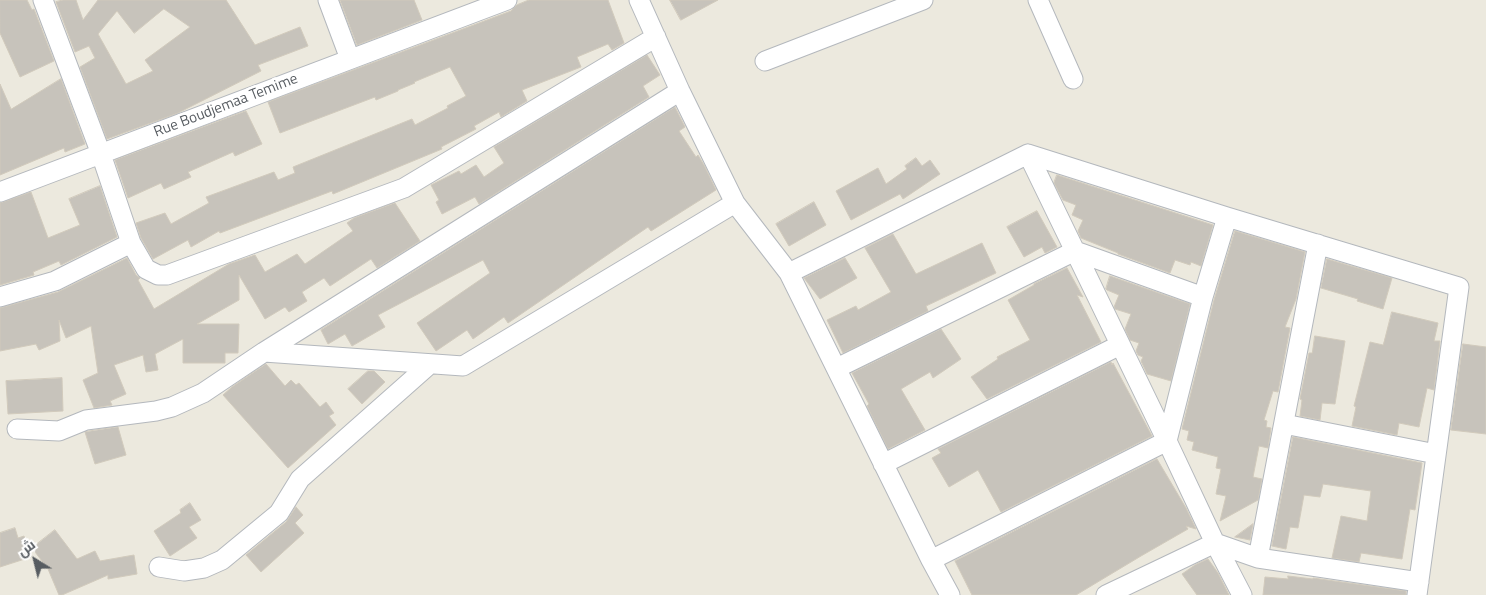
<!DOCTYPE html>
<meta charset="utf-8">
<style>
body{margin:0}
#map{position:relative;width:1486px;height:595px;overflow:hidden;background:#ece9de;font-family:"Titillium Web",Cairo,sans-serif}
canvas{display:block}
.north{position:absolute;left:10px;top:535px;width:50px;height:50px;-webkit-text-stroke:4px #fff;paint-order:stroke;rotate:324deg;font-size:14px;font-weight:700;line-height:20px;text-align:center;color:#575c61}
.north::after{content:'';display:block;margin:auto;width:18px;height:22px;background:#575c61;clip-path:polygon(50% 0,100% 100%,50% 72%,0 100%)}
</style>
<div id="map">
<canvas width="1486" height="595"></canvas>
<div class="north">ش</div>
</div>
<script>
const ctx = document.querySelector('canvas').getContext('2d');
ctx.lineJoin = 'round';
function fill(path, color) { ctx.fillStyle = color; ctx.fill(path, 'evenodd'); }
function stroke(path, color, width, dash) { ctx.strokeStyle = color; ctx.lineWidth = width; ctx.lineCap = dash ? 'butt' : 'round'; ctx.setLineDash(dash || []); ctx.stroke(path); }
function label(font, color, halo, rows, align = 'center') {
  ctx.font = font + ' "Titillium Web",sans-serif'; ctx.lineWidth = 5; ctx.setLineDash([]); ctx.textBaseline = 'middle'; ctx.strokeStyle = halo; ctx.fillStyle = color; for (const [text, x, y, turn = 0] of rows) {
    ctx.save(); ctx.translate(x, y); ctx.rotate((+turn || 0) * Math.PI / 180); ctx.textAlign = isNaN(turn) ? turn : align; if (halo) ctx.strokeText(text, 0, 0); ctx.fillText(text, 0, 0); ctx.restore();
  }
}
const building = new Path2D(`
 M0,0H27L32,10L34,9L54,61L20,77L0,33Z
 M63,0H76L83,20L98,0H226L255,45L300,27L308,46L258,65L261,71L178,113L107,139L80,67L95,58L89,46L75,52L56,2ZM164,9L190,27L145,60L153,71L126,84L98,34L117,11L134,33Z
 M340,0H414L422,20L357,45Z
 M529,0H608L624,43L612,50L608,44L577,57L581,67L522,90L527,101L501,117L499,112L474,126L476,129L441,147L442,149L333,194L332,191L220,233L219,231L191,247L188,240L153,259L141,238L136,223L165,213L171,224L209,203L206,197L274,172L278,180L295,173L293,167L412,119L415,125L448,108L447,106L466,96L450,67L414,82L415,83L398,90V91L376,100L375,97L280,133L268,102L511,11L517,5Z
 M670,0H718L681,20Z
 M647,55L660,75L643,86L649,97L479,204L475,197L442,214L436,202L439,200L431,185L459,171L461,174L476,165L484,177L504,163L494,147Z
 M61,79L85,144L65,152L64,148L0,175V84L11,109Z
 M675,107L685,127L679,131L696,157L698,155L704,165L716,190L651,231L648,227L508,323L504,317L473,339L467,330L436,351L417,323L490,273L483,260L378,315L385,327L352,346L345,334L328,344L321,330Z
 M246,111L262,144L235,156L233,152L188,172L191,177L164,189L161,183L128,198L115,160Z
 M916,158L922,166L930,160L940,174L903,199L900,194L851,220L836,191L878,168L886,184L907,169L905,166Z
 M1057,175L1213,225L1201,266L1191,262L1190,265L1175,260L1170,273L1118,254V253L1081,238L1078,231L1083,220L1072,215L1076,205L1063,200L1054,183Z
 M100,186L117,237L61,265L59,261L33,272L34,275L0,285V203L31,192L48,238L80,225L69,199Z
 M814,202L826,225L789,246L776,224Z
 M395,203L420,241L377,268L371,259L330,286L324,278L302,292L307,301L289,312L285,307L265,319L239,275V300L197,324H239L238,353H225V363H183V339L155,354L158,370L146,372L143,355L114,365L126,394L110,401L112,405L94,408L83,380L98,373L91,326L66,338L59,320L60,341L39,350L36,344L0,351V308L58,292L127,258L136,275L140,278L138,280L154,309L229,264L255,255L265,272L297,254L305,264L353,231L347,223L354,218Z
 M1037,211L1057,247L1045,253L1042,247L1024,257L1007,227Z
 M1235,231L1305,252L1296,299L1285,327L1290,328L1278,392L1273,391L1264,420L1267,421L1266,427L1271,428L1268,448L1259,446L1253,477L1262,479L1258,500L1220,521L1226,496L1216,494L1221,469L1216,468L1218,457L1192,450L1194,442L1187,440L1189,431L1182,429L1214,300Z
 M893,234L916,274L982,243L996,273L926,306L928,311L843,353L827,320L856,306L858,310L891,292L865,248Z
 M845,258L857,278L820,299L804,278Z
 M1327,259L1392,278L1383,309L1357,301L1358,299L1321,288Z
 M1067,268L1083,297L1077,295L1101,342L987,399L971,377L998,359L997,357L1030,340L1008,300L1034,285V284Z
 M1110,276L1190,304L1171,381L1147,374L1141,361L1143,357L1138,355L1136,351L1139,343L1130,340L1125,329L1131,314L1115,309L1114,307L1119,295L1107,290L1106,289Z
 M1392,312L1438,323L1434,341H1440L1434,390L1427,388L1419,427L1399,423L1397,435L1352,426L1356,407L1354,406L1370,342L1383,345Z
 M941,329L961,359L933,378L930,372L901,389L925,430L888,449L867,406L869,404L852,373Z
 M1315,336L1345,341L1335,404L1322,403L1320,420L1300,416L1302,400L1300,399L1309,353H1312Z
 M1463,344L1486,347V434L1451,430Z
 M1111,362L1112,365L1113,363L1152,436L1001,512L978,470L949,487L932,458L941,453L938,449Z
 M266,364L285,386L291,380L296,385L299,383L320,407L326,402L334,413L329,416L336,425L288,468L223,395L232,387Z
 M368,371H374L385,382L362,404L348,389Z
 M62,378L63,411L8,414L6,381Z
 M118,427L126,455L95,464L85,432Z
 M1293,437L1422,463L1415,510L1410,509L1402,559L1361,553L1359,562L1332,558L1341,516L1367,521L1371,491L1323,484L1320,497L1304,495L1298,528L1290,527L1286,549L1272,546Z
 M1157,459L1186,508L1196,529L1186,526L1188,529L1141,556L1076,595H972L955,561Z
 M190,503L201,520L189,527L197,538L170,556L154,531L181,513L180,510Z
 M296,507L303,515L295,523L304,533L261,572L246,555L286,522Z
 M1253,524L1250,540L1235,537Z
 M15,528L18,538L24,536L31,557L0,567V533Z
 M55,530L77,559L95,551L100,561L134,555L137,574L108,579V575L62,595H59L48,569L32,548Z
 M1208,559L1218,573L1229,595H1197L1182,574L1195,565Z
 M1288,576L1313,579V578L1406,591V595H1263L1265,577L1288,579Z`);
fill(building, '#c7c3bb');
stroke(building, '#d1cabc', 1);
const minor = new Path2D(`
 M43,0L101,154L131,243L146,269L158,275H167L404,188L656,37
 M328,0L350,59
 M639,0L680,91L735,203L789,273L931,560L950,595
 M1038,0L1073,79
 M765,61L923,0
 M1028,154L1167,441L1215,543L1242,595
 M0,192L507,0
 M789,273L1028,154L1227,217L1459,287L1417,595
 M0,297L55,281L131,243
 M264,352L463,366L735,203
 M837,368L1075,251L1203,297
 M1284,424L1436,454
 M17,429L59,431L86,420L156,411L172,407L203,393L264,352L680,91
 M883,464L1120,345
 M1258,558L1318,244
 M931,560L1167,441L1203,297L1227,217
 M159,567L184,571L204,568L222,560L279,513L300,479L430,364
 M1106,595L1215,543L1258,558L1419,582`);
stroke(minor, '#b4b8bd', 21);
stroke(minor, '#fff', 19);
label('15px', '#575c61', '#fff', [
 ["Rue Boudjemaa Temime",226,106,-21]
]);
</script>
